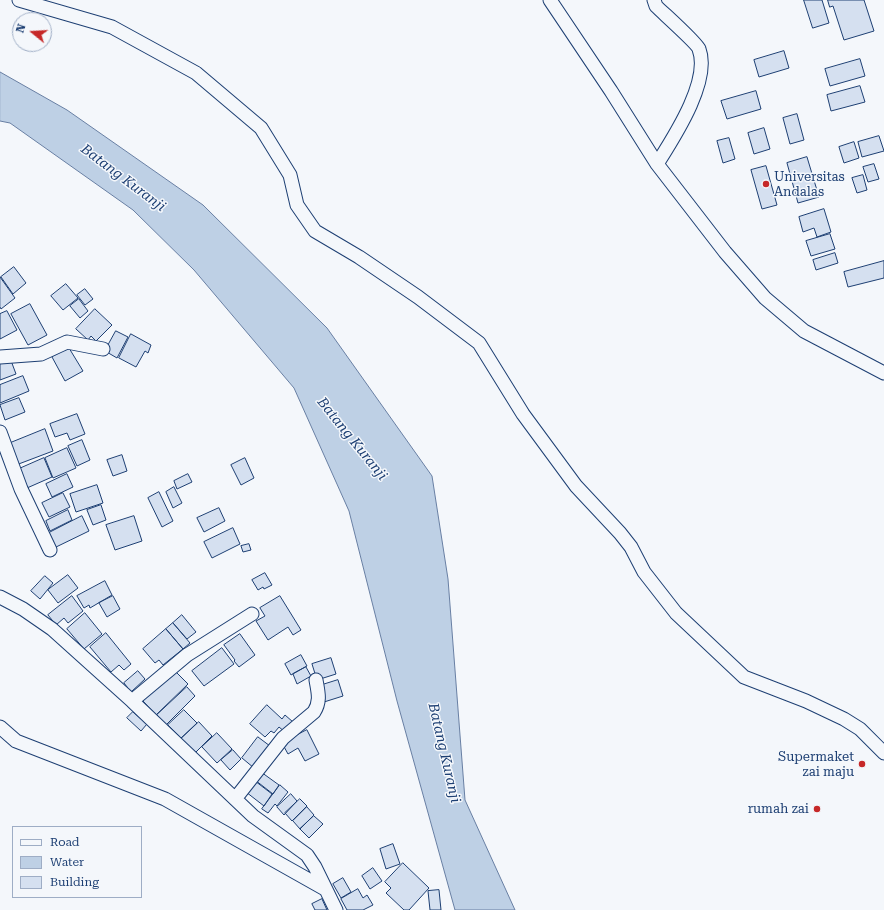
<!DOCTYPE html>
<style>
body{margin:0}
#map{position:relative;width:884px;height:910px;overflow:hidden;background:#f4f7fb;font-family:"Roboto Serif",serif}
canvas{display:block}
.legend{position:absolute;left:12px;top:826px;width:130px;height:72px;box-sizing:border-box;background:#f4f7fb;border:1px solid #9eadc5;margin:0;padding:5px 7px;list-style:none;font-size:12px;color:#1d3f73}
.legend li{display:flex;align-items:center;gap:8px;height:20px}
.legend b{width:20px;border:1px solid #9eadc5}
.north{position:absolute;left:12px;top:12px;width:40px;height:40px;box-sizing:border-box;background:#f4f7fb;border:1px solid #9eadc5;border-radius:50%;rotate:288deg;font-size:11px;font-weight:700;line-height:16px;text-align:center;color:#1d3f73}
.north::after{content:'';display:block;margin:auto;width:14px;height:18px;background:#c62828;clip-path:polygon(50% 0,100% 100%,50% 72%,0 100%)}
</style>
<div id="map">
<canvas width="884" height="910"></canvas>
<ul class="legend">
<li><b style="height:5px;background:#f4f7fb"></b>Road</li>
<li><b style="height:11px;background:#bed0e5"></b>Water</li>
<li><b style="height:11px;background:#d5e0f0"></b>Building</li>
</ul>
<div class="north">N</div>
</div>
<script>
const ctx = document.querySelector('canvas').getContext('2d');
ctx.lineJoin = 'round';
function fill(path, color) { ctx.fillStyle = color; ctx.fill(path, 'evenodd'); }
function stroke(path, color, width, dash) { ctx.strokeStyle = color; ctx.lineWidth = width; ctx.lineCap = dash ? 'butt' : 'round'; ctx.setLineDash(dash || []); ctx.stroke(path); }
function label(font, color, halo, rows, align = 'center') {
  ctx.font = font + ' "Roboto Serif",serif'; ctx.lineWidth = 3; ctx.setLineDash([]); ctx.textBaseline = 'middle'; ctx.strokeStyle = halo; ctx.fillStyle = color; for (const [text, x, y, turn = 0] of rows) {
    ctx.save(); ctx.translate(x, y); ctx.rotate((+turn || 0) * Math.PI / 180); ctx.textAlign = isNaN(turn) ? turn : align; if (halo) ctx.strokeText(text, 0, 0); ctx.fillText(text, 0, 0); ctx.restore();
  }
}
const water = new Path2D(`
 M0,72L67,110L203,205L327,328L432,476L448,579L465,800L515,910H455L397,701L349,511L294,388L194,270L133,210L10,123L0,121Z`);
fill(water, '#bed0e5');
stroke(water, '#687fa3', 1);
const building = new Path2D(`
 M804,0H822L829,23L813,28Z
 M828,0H864L874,31L844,40L833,6L830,7Z
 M784,51L789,68L759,77L754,60Z
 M860,59L865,76L830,86L825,69Z
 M860,86L865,102L831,111L827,95Z
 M756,91L761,109L727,119L721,101Z
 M797,114L804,140L790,144L783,118Z
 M764,128L770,149L754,154L748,133Z
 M879,136L884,151L862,157L858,142Z
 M729,138L735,159L723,163L717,141Z
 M854,142L859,158L844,163L839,147Z
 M807,157L819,197L798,203L787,163Z
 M874,164L879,179L868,182L863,167Z
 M766,166L777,205L762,209L751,170Z
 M863,175L867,190L857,193L852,178Z
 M824,209L831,232L817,237L814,228L803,232L799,217Z
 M830,234L835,249L811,256L806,241Z
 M835,253L838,263L816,270L813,260Z
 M884,261V278L848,287L844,272Z
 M14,267L26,283L13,294L1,277Z
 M0,277L15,298L1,309L0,307Z
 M66,284L78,298L63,310L51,296Z
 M85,289L93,299L85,305L77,295Z
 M79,299L88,311L80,318L70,306Z
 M30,304L47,335L28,345L11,314Z
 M95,309L112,325L96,341L91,336L88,340L76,329Z
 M7,311L17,330L0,339V314Z
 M116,331L128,337L117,358L105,351Z
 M131,334L151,345L148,353L145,351L136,367L119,358Z
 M69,348L83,371L65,381L52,357Z
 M10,358L16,374L0,380V362Z
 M23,376L29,391L0,403V385Z
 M19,398L25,412L5,420L0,405Z
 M77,414L85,434L70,440L67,433L55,437L50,424Z
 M45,429L53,451L16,465L8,444Z
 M82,440L90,460L77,466L68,446Z
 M67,448L76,468L53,478L45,458Z
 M122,455L127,471L113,476L107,460Z
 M44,458L52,477L27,488L19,469Z
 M245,458L254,478L241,485L231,465Z
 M67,474L73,487L52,497L46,484Z
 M188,474L192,482L177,489L174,481Z
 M97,485L103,503L76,512L70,494Z
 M174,487L182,503L173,508L166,492Z
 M159,492L173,521L162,527L148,498Z
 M63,493L70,507L49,517L42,503Z
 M101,505L106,520L93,525L87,510Z
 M219,508L225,521L204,532L197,518Z
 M68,510L72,520L50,531L46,521Z
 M82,516L89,531L54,548L47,534Z
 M134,516L142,541L115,550L106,525Z
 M233,528L240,544L212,558L204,542Z
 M249,544L251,550L243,552L241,546Z
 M265,573L272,585L264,589L263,587L258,590L252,580Z
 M68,575L78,588L58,603L48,590Z
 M45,576L53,583L40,599L31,591Z
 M105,581L112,595L90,608L89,605L84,608L77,596Z
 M72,596L83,611L68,623L64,618L56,625L48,615Z
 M113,596L120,609L107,617L99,603Z
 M280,596L301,630L293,635L288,627L268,640L256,621L265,616L260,608Z
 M85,613L102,634L84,649L67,629Z
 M182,615L196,632L187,639L173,623Z
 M173,623L190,643L183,649L166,629Z
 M166,629L183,649L163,665L159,660L155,663L143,649Z
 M106,633L131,664L124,670L119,665L111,672L90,647Z
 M240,634L255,655L239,667L234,661L235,660L224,645Z
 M222,648L234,664L204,686L192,671Z
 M301,655L307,666L291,675L285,664Z
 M331,658L336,674L317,680L312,664Z
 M306,667L311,676L297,684L293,674Z
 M138,671L145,679L131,692L124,683Z
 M175,671L188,684L156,715L143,701Z
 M338,680L343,696L324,702L319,686Z
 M187,687L195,696L166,725L157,715Z
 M267,705L282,719L285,715L293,722L285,732L279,727L274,733L271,731L265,737L250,724Z
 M184,710L197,723L181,738L168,725Z
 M133,712L147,724L141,731L127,718Z
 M199,722L212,736L195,753L181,739Z
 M307,730L319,754L305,761L298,748L288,754L282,743Z
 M217,733L232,749L217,763L202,747Z
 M258,737L270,746L254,768L242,758Z
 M233,750L241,759L230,770L221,760Z
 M261,772L279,785L273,794L255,780Z
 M255,781L272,794L264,806L246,792Z
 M280,785L288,792L277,806L275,804L268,813L262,809Z
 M291,794L297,801L284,815L277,807Z
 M300,799L307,806L292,821L285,813Z
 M307,807L314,815L300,829L293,821Z
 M314,816L323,824L309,838L300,829Z
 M393,844L400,864L386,869L380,849Z
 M403,863L429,888L409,910H404L386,893L391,888L385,882Z
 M373,868L382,881L370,889L362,876Z
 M343,878L351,892L341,898L333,884Z
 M358,889L363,898L367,895L373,905L363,910H347L341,899Z
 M439,890L441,910H430L428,891Z
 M322,899L327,910H315L312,904Z`);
fill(building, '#d5e0f0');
stroke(building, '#1d3f73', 1);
const minor = new Path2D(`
 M19,0L112,27L196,73L261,128L290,175L297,205L315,231L359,257L418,297L479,343L523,414L576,486L620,533L631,547L644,572L676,613L744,677L806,701L844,719L860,729L884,753
 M550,0L611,91L657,164L725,252L765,298L804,331L884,373
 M654,0L656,6C663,13 697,43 699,49C711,81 674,137 657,164
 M0,357L41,354L67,342L103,349
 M0,432L21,489L50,550
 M0,597L23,609L52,629L132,701L253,816L307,855L315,867L336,910
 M132,701L187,655L252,614
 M0,727L16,741L165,799L325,889
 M235,799L283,738L314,712C321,701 318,692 316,680`);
stroke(minor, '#1d3f73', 15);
stroke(minor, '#f4f7fb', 13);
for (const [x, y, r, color] of [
 [766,184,4,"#c62828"],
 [862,764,4,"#c62828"],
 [817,809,4,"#c62828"]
]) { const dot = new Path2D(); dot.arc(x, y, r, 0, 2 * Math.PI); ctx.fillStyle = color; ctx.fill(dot); stroke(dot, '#f4f7fb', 1.5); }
label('13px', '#1d3f73', '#f4f7fb', [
 ["Universitas",774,177,"left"],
 ["Andalas",774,192,"left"],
 ["Supermaket",854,757],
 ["zai maju",854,772],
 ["rumah zai",809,809]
], 'right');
label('italic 14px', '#1d3f73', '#f4f7fb', [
 ["Batang Kuranji",123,178,37],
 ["Batang Kuranji",352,439,51],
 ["Batang Kuranji",444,753,77]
]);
</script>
